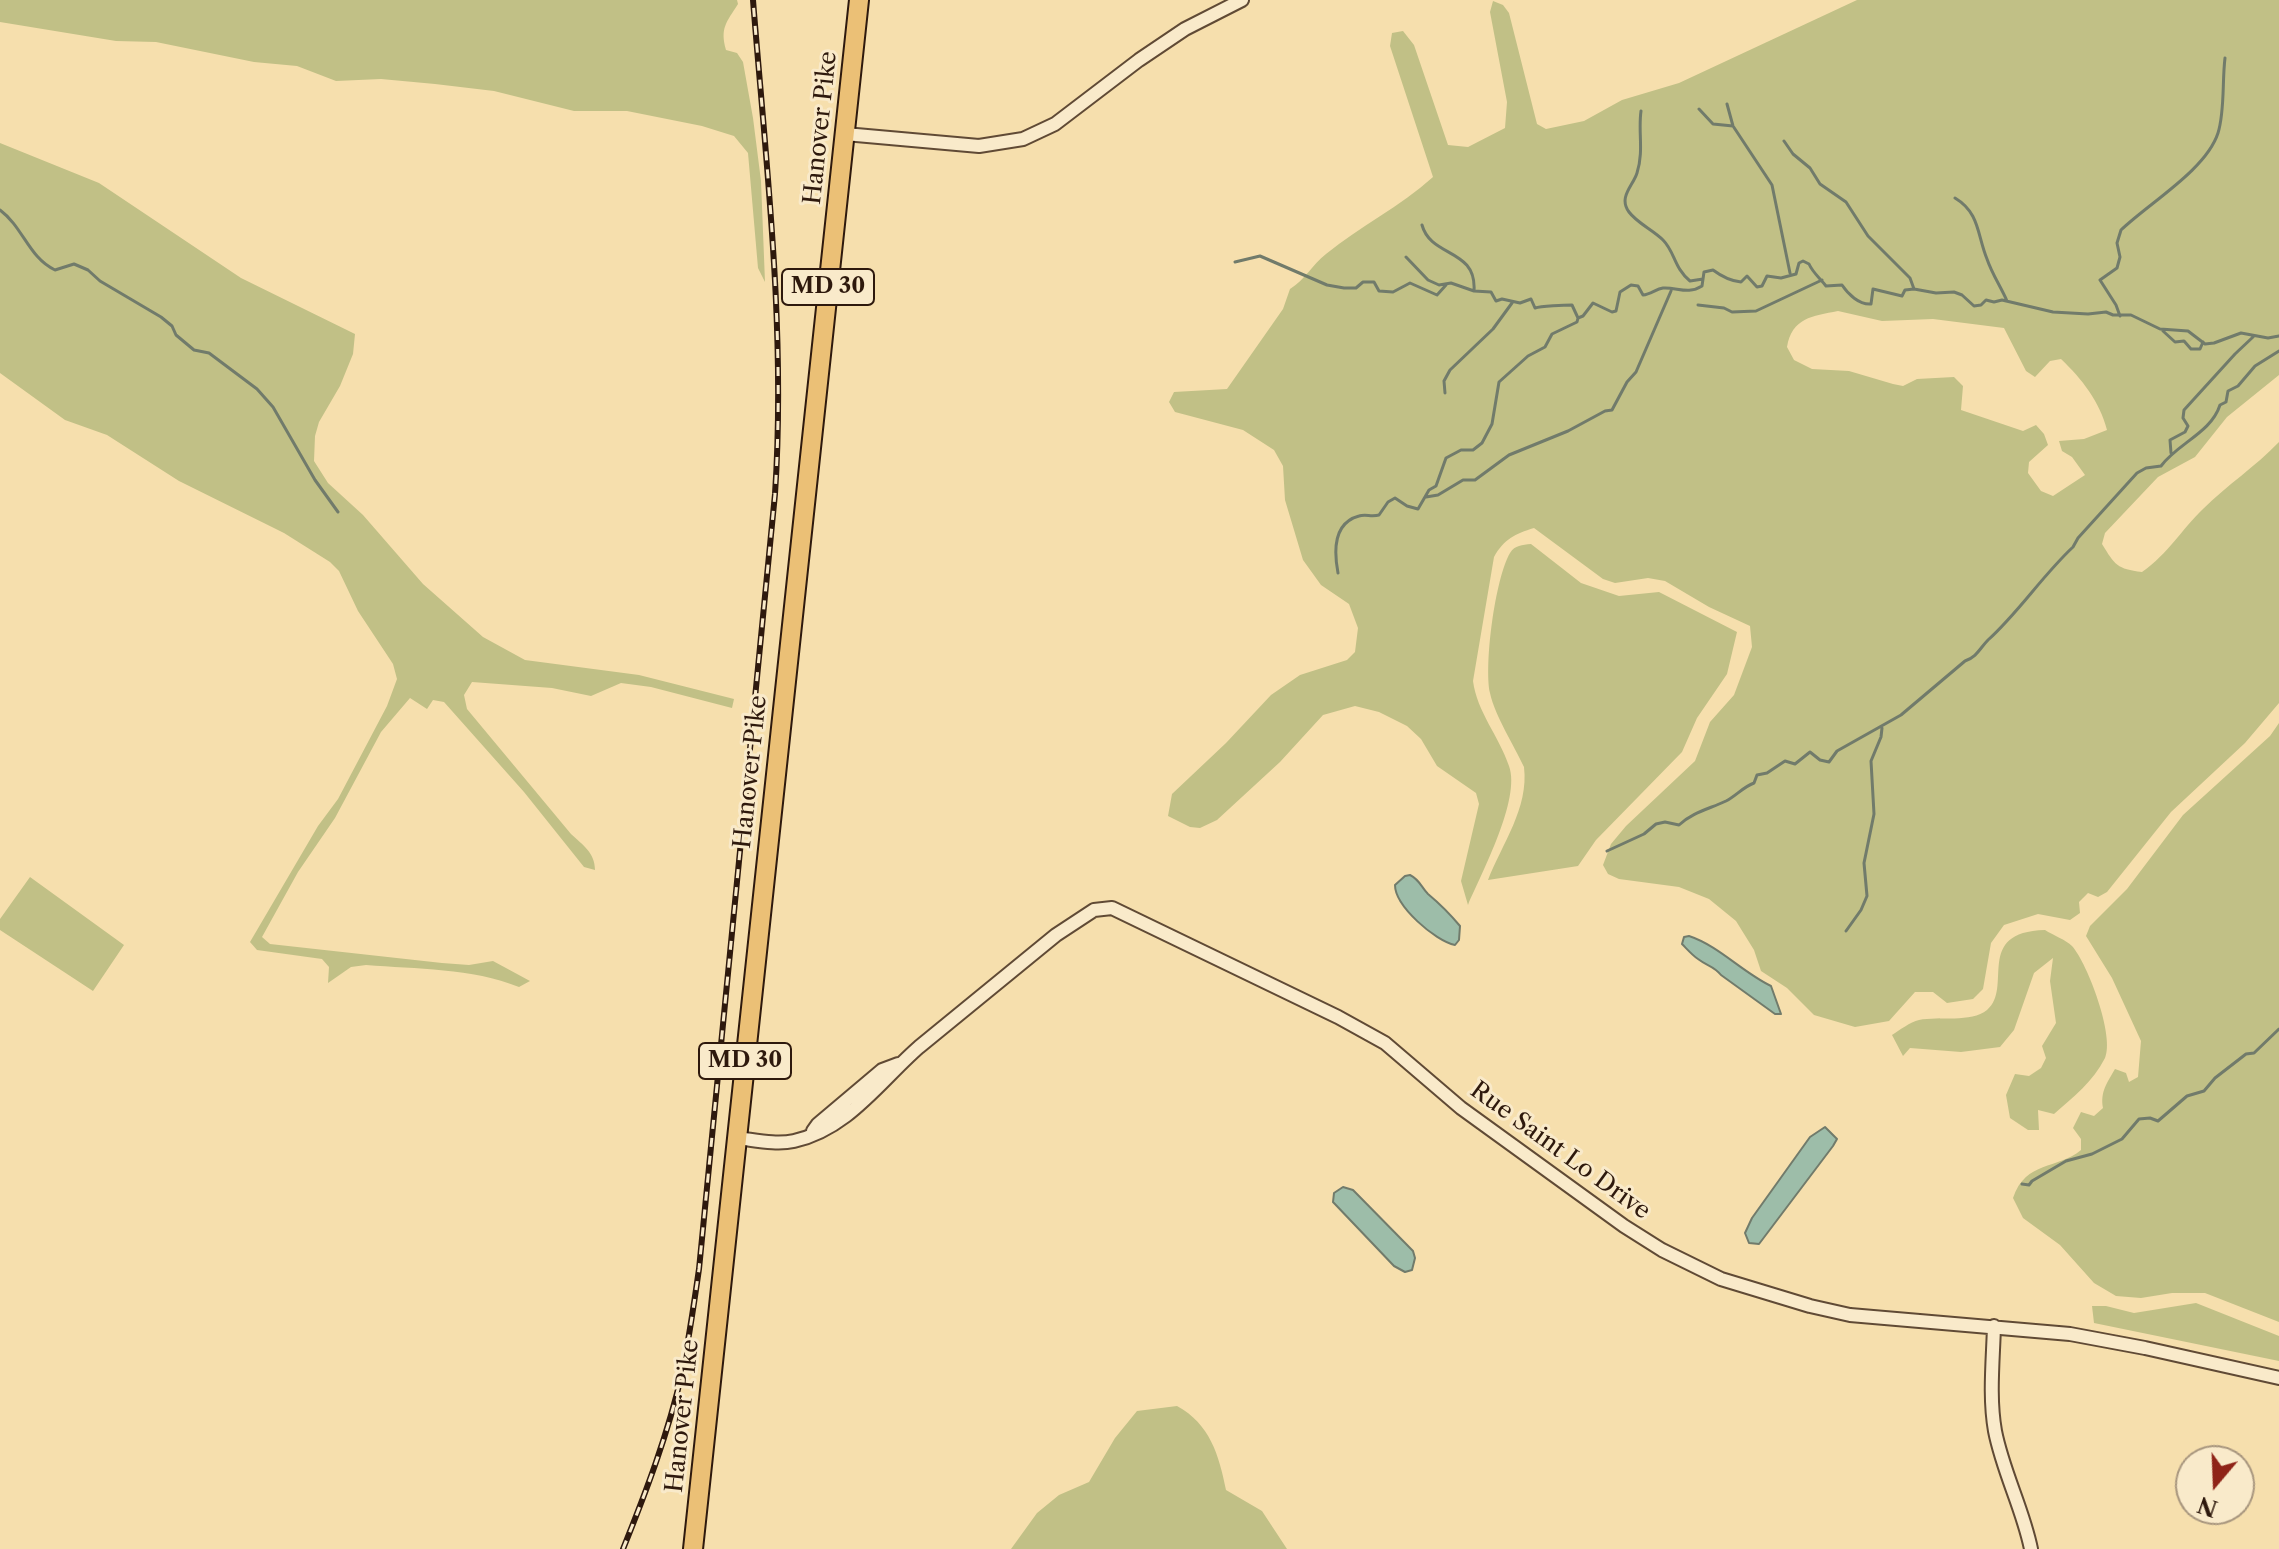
<!DOCTYPE html>
<style>
body{margin:0}
#map{position:relative;width:2279px;height:1549px;overflow:hidden;background:#f6dfad;font-family:"Libre Caslon Text",serif}
canvas{display:block}
.north{position:absolute;left:2175px;top:1445px;width:80px;height:80px;box-sizing:border-box;background:#f9eaca;border:2px solid #a8967e;border-radius:50%;rotate:199deg;font-size:22px;font-weight:700;line-height:32px;text-align:center;color:#2e190d}
.north::after{content:'';display:block;margin:auto;width:28px;height:36px;background:#8f2418;clip-path:polygon(50% 0,100% 100%,50% 72%,0 100%)}
</style>
<div id="map">
<canvas width="2279" height="1549"></canvas>
<div class="north">N</div>
</div>
<script>
const ctx = document.querySelector('canvas').getContext('2d');
ctx.lineJoin = 'round';
function fill(path, color) { ctx.fillStyle = color; ctx.fill(path, 'evenodd'); }
function stroke(path, color, width, dash) { ctx.strokeStyle = color; ctx.lineWidth = width; ctx.lineCap = dash ? 'butt' : 'round'; ctx.setLineDash(dash || []); ctx.stroke(path); }
function label(font, color, halo, rows, align = 'center') {
  ctx.font = font + ' "Libre Caslon Text",serif'; ctx.lineWidth = 6; ctx.setLineDash([]); ctx.textBaseline = 'middle'; ctx.strokeStyle = halo; ctx.fillStyle = color; for (const [text, x, y, turn = 0] of rows) {
    ctx.save(); ctx.translate(x, y); ctx.rotate((+turn || 0) * Math.PI / 180); ctx.textAlign = isNaN(turn) ? turn : align; if (halo) ctx.strokeText(text, 0, 0); ctx.fillText(text, 0, 0); ctx.restore();
  }
}
fill(new Path2D(`
 M0,0H737L738,4C726,23 720,28 726,50L737,53L743,62L753,118L761,181L765,282L758,268L748,153L734,136L702,126L627,111H574L494,91L435,84L381,79L336,81L297,66L254,62L156,42L116,41L0,22Z
 M1857,0H2279V375L2227,417L2195,457L2158,477L2105,533L2102,544C2115,565 2117,569 2142,572C2169,553 2181,530 2203,509C2227,485 2255,467 2279,442V703L2245,743L2171,812L2107,892L2098,897L2088,893L2079,902L2080,913L2070,920L2038,914L2004,925L1991,943L1983,989L1973,999L1947,1003L1933,992H1915L1889,1021L1855,1027L1814,1015L1787,988L1761,971L1754,950L1736,921L1709,899L1679,887L1619,879L1608,874L1603,865L1611,844L1626,826L1695,761L1710,722L1734,695L1752,647L1750,626L1709,607L1665,581L1648,578L1615,583L1603,579L1534,528C1515,534 1504,539 1494,557L1473,681C1477,712 1499,736 1509,766C1521,799 1482,872 1468,905L1461,881L1479,804L1476,793L1437,766L1421,739L1407,726L1379,712L1355,706L1323,715L1280,762L1217,820L1200,828L1190,827L1168,816L1172,794L1226,743L1271,695L1300,675L1347,660L1355,652L1358,628L1349,604L1321,585L1303,560L1285,500L1283,466L1274,450L1243,430L1175,412L1169,402L1174,392L1227,389L1283,309L1290,289C1305,280 1312,265 1326,254C1360,226 1400,207 1433,177L1390,46L1392,33L1403,31L1414,45L1448,145L1468,147L1505,128L1507,102L1490,12L1493,1L1503,5L1509,13L1537,124L1546,129L1584,121L1622,100L1679,83ZM1838,311L1882,321L1933,319L2004,328L2026,371L2035,377L2050,361L2061,359C2082,379 2100,402 2107,430L2084,439L2059,441L2062,451L2072,457L2085,475L2053,496L2041,491L2028,473L2029,462L2048,445L2044,434L2036,425L2023,431L1961,410L1963,386L1954,377L1917,379L1903,386L1893,384L1849,371L1812,369L1794,360L1787,347C1792,318 1812,316 1838,311Z
 M0,143L99,183L241,278L355,334L353,354L340,386L319,422L315,436L314,461L328,483L363,515L423,584L483,637L525,660L639,675L734,699L732,708L651,687L621,683L591,696L552,688L472,682L464,695L467,709L571,834C583,845 595,853 595,870L584,867L524,792L444,702L433,700L427,709L410,698L381,732L335,818L298,872L262,937L270,944L442,963L469,965L493,961L530,981L519,987C472,968 416,969 366,965L351,967L328,983L329,967L322,959L257,950L250,942L318,826L338,799L387,706L397,679L393,664L358,611L339,571L330,562L284,533L179,481L107,435L65,420L0,373Z
 M1531,544L1581,583L1619,596L1659,592L1737,632L1727,674L1697,718L1682,752L1596,840L1578,866L1488,880C1502,844 1529,808 1524,767C1514,745 1495,716 1490,693C1484,664 1495,579 1510,553C1515,545 1522,545 1531,544Z
 M2279,723V1322L2205,1293H2172L2141,1298L2116,1296L2094,1283L2060,1245L2023,1218L2013,1198C2026,1160 2057,1170 2081,1150V1139L2073,1128L2081,1112L2094,1116L2103,1108C2100,1092 2107,1083 2115,1069L2126,1073L2129,1082L2138,1077L2141,1041L2112,978L2086,936L2090,926L2127,889L2183,815L2270,736Z
 M30,877L124,945L93,991L0,930V919Z
 M2045,930C2053,935 2066,940 2072,946C2088,964 2115,1037 2105,1058C2093,1082 2073,1097 2054,1114L2038,1110L2039,1130H2028L2010,1118L2006,1095L2015,1074L2029,1076L2041,1068L2046,1058L2042,1046L2056,1023L2050,981L2053,958L2034,973L2014,1030L2000,1047L1961,1052L1910,1048L1903,1056L1892,1035C1900,1030 1910,1022 1919,1020C1939,1016 1971,1023 1987,1010C2014,988 1973,932 2045,930Z
 M2196,1303L2279,1336V1361L2094,1323L2092,1306H2106L2134,1313Z
 M1177,1406C1210,1424 1219,1455 1226,1490L1262,1511L1287,1549H1011L1037,1513L1059,1495L1089,1482L1115,1438L1137,1411Z`), '#c1c086');
const water = new Path2D(`
 M1410,875C1420,880 1421,887 1428,894C1440,904 1450,914 1460,926L1459,940L1455,945C1435,941 1395,906 1395,885L1405,876Z
 M1689,936C1719,946 1742,972 1771,986L1781,1014H1775L1721,975C1714,966 1707,966 1698,959C1692,955 1687,949 1682,944L1684,937Z
 M1825,1127L1837,1139L1833,1146L1759,1244L1749,1243L1745,1233L1752,1218L1810,1137Z
 M1343,1187L1353,1190L1413,1251L1415,1258L1412,1270L1405,1272L1394,1266L1333,1202L1334,1193Z`);
fill(water, '#9dbda9');
stroke(water, '#717b6b', 2);
stroke(new Path2D(`
 M1727,104L1733,126L1772,185L1790,273
 M1699,109L1713,124L1733,126
 M1641,111C1638,132 1644,151 1637,173C1633,186 1618,197 1629,212C1637,223 1653,230 1663,240C1675,252 1674,268 1690,281L1703,279
 M1784,141L1793,154L1810,168L1820,184L1846,202L1868,236L1910,278L1914,289
 M1955,198C1980,213 1977,235 1987,259C1992,274 2001,287 2007,301
 M0,210C23,227 29,258 55,270L74,264L88,270L100,281L161,317L172,326L176,335L194,350L209,353L257,389L273,407L315,480L338,512
 M1422,225C1431,258 1477,248 1474,291
 M1406,257L1428,280L1439,285L1451,283L1474,291L1491,292L1496,301L1502,299L1520,303L1531,299L1535,308C1541,306 1565,305 1572,305L1578,318
 M1235,262L1260,256L1327,285L1344,288H1356L1363,282H1374L1379,291L1393,292L1410,283L1437,295L1446,285
 M1698,305L1724,308L1732,312L1756,311L1822,280
 M2120,316L2116,305L2100,280L2117,268L2120,257L2117,243L2121,230C2149,203 2206,170 2218,133C2225,111 2222,82 2225,58
 M2163,331L2175,342L2184,341L2191,349H2200L2203,342
 M1445,393L1444,381L1450,370L1493,329L1512,303
 M2171,453L2170,440L2185,432L2188,426L2183,418L2184,410L2235,354L2253,337
 M1426,497L1438,495L1463,480H1475L1509,455L1568,431L1605,411L1612,410L1627,382L1636,372L1671,291
 M1338,573C1334,552 1333,523 1359,516C1365,514 1372,517 1379,515L1388,502L1395,498L1407,506L1418,509L1429,490L1436,486L1446,458L1461,450H1473L1482,443L1492,424L1499,382L1528,356L1545,347L1552,334L1577,322L1578,318L1583,316L1593,303L1612,312L1616,311L1620,292L1631,285L1638,286L1643,295C1651,294 1656,289 1663,288C1677,287 1688,295 1702,286L1704,272L1713,270C1721,276 1731,281 1741,282L1747,276L1757,287L1762,286L1767,276L1781,278L1796,274L1799,263L1803,261L1809,264C1813,273 1820,278 1826,286L1842,285C1848,294 1859,305 1871,304L1873,289L1902,296L1905,290L1914,289L1936,293L1954,292L1962,295L1974,306L1981,305L1986,300L1994,302L2002,300L2053,312L2088,314L2106,312L2113,315H2131L2160,329L2188,331L2205,344L2214,343L2241,333L2268,338L2279,336
 M1607,851L1644,834L1656,824L1665,822L1679,825C1693,812 1709,809 1726,801C1736,796 1743,787 1754,783L1757,775L1767,773L1785,761L1795,764L1810,752L1820,760L1829,762L1837,751L1901,715L1965,661C1977,657 1980,648 1988,640C2019,612 2042,576 2073,547L2078,538L2137,473L2146,468L2161,466C2178,443 2211,433 2220,405L2226,402L2228,391L2238,386L2255,366L2279,351
 M1846,931L1861,910L1867,896L1864,863L1874,814L1871,761L1881,737L1882,728
 M2022,1184L2029,1185L2032,1181L2066,1161L2092,1154L2122,1139L2139,1119L2150,1118L2158,1121L2187,1096L2204,1091L2215,1078L2246,1054L2254,1053L2279,1029`), '#717b6b', 3);
const minor = new Path2D(`
 M845,134L979,146L1023,139L1055,124L1139,60L1185,29L1242,0
 M813,1131L818,1124L882,1070L898,1064
 M737,1138C755,1140 776,1145 794,1141C848,1129 880,1081 919,1047L1056,935L1094,910L1112,908L1338,1017L1385,1043L1461,1108L1624,1226L1662,1250L1721,1279L1810,1306L1850,1315L2070,1334L2145,1348L2279,1378
 M1994,1326C1993,1361 1989,1397 1995,1431C2003,1472 2023,1509 2031,1549`);
const highway = new Path2D(`
 M693,1549L859,0`);
stroke(minor, '#604a35', 16);
stroke(highway, '#2e190d', 22);
stroke(minor, '#f9eaca', 12);
stroke(highway, '#ebc076', 18);
const rail = new Path2D(`
 M623,1549C646,1492 668,1434 682,1373C689,1339 694,1304 699,1269L775,494C786,329 766,164 753,0`);
stroke(rail, '#2e190d', 6);
stroke(rail, '#f9eaca', 3, [9]);
for (const [x, y, w] of [
 [828,287,92],
 [745,1061,92]
]) { const box = new Path2D(); box.roundRect(x - w / 2, y - 18, w, 36, 6); ctx.fillStyle = '#f9eaca'; ctx.fill(box); stroke(box, '#2e190d', 2); }
label('bold 22px', '#2e190d', null, [
 ["MD 30",828,287],
 ["MD 30",745,1061]
]);
label('24px', '#2e190d', '#f9eaca', [
 ["Hanover Pike",821,128,-84],
 ["Hanover Pike",751,772,-84],
 ["Rue Saint Lo Drive",1560,1151,36],
 ["Hanover Pike",683,1416,-84]
]);
</script>
